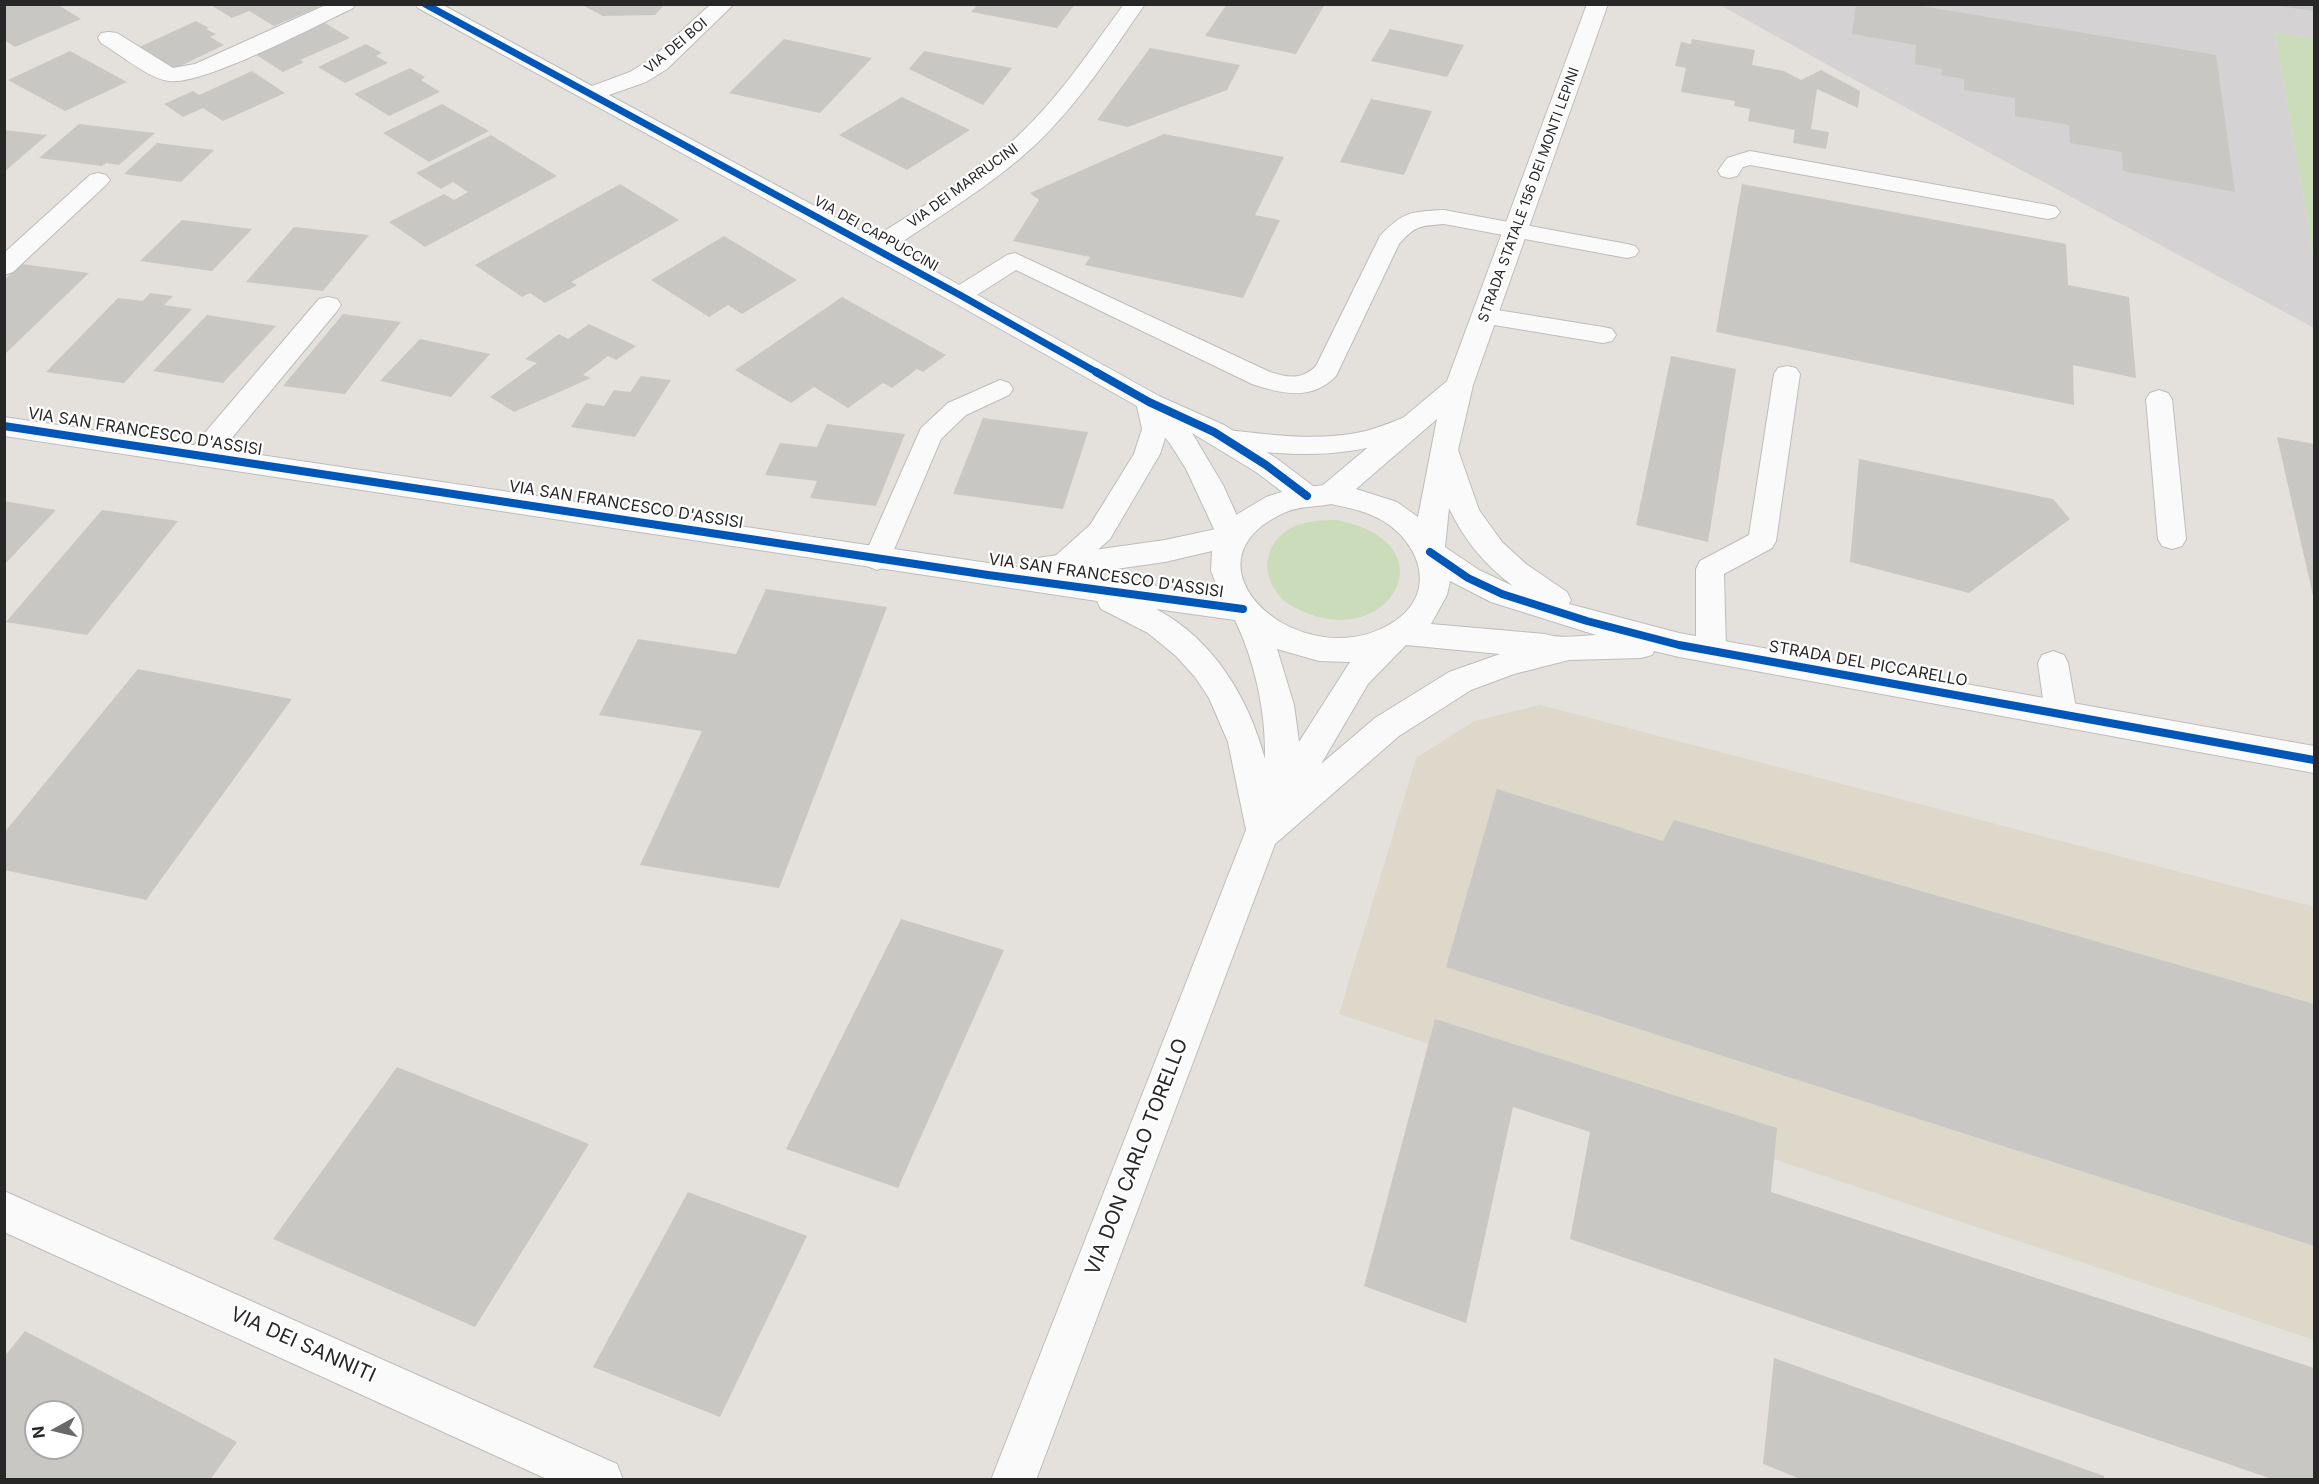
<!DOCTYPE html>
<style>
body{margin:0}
#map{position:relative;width:2319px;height:1484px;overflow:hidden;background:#e4e1dc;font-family:Inter,sans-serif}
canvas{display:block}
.frame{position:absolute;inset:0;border:6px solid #272727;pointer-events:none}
.north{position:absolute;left:24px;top:1400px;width:60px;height:60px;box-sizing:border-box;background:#fff;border:2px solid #a9a9a9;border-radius:50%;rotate:262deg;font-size:16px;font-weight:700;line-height:24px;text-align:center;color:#272727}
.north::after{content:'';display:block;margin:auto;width:21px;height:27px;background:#696866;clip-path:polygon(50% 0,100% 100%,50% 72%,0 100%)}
</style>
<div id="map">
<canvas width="2319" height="1484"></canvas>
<div class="frame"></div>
<div class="north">N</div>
</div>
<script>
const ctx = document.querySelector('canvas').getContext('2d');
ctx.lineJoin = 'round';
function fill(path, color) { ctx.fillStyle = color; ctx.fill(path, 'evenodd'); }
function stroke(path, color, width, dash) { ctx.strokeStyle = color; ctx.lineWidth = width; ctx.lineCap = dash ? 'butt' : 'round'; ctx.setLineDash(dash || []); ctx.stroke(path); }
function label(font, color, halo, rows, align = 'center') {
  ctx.font = font + ' Inter,sans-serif'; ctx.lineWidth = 4.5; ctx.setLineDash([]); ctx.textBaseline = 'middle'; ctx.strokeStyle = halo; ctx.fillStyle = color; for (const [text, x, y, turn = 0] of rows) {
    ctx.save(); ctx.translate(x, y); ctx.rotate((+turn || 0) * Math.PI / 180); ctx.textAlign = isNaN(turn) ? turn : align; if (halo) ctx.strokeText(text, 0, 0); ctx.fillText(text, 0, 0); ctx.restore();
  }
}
fill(new Path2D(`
 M1720,5H2314V38L2275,32L2314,260V328L1864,85Z`), '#d4d2d3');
fill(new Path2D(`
 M1540,705L2314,907V1340L1339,1014L1416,758L1474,721Z`), '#ded8cb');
fill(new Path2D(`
 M2275,32L2314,38V260Z
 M1336,520C1451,541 1392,648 1307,613C1296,609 1284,603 1277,593C1259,568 1267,539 1295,526C1308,521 1322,520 1336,520Z`), '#cadcb9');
fill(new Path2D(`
 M4,4H65L60,6L81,19L15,47L4,40Z
 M209,4H315L319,7L274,26L249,11L232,18Z
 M580,4H665L655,15L603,16Z
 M978,4H1075L1057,28L971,12Z
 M1227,4H1325L1296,54L1205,36Z
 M1856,4H1909L2216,55L2235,192L2123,171L2122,152L2070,143L2069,125L2015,116V98L1964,90V79L1941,75L1942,69L1915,64L1916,45L1852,34Z
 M2279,4H2314V11L2278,6Z
 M320,20L350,38L300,60L304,62L283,72L250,51Z
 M196,21L209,28L206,29L216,34L210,37L224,45L172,70L135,49Z
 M1390,29L1464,45L1447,77L1371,61Z
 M784,39L872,58L820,113L729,93Z
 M1692,39L1755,50L1752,65L1784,71L1801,80L1821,70L1860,91L1858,108L1817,89L1811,129L1829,132L1826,149L1793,143L1795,130L1748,121L1750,109L1734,106L1735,101L1681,92L1686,68L1675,66L1681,42L1691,44Z
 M366,44L382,53L376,56L388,63L345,83L318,67Z
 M1150,48L1240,65L1227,90L1128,127L1097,120Z
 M70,51L127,82L65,111L8,80Z
 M924,51L1012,68L983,105L909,69Z
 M410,68L425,77L421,80L440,92L389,116L354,94Z
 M252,71L285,93L223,121L203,108L183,117L164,104L193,91L199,95Z
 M902,97L970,130L907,170L839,135Z
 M1371,99L1432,111L1404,175L1340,162Z
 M442,104L489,131L429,162L383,133Z
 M79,124L155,133L119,165L106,163L102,166L39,158Z
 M4,130L47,135L4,172Z
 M1164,134L1284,157L1255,215L1280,220L1243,298L1085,265L1090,257L1013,241L1039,200L1030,193Z
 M491,135L557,176L425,247L389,222L444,194L454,200L468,192L453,182L441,189L416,173Z
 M157,143L214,150L181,182L124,174Z
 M620,184L679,220L571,282L577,285L545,303L530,293L522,297L475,265Z
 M1742,184L2066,244L2068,285L2129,297L2136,378L2073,365L2074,405L1716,332Z
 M182,220L252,229L212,271L140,261Z
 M294,227L369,235L323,291L246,282Z
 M724,236L797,280L742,314L728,305L709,317L651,280Z
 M22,264L89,273L4,355V280Z
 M150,293L173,296L164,305L192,309L124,383L46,372L118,298L143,301Z
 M842,297L946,355L923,372L917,369L892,388L883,383L848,408L814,387L791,403L735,370Z
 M343,314L401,322L345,394L283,386Z
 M207,315L276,326L223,383L153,371Z
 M589,324L636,346L616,360L608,356L583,375L591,378L514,412L490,397L537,363L525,359L559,334L568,339Z
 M420,339L490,354L451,397L380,381Z
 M1671,356L1736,369L1708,542L1636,525Z
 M641,376L671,380L635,437L571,427L586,403L604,406L614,390L630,392Z
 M983,418L1088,432L1063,509L953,494Z
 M827,424L905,434L876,506L810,498L817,481L765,475L780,443L817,447Z
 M2277,437L2314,444V600Z
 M1859,459L2053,499L2070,519L1969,593L1850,562Z
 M4,501L56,510L4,565Z
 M102,510L178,521L87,635L6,622Z
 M766,589L887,607L779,888L640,865L702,731L599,715L638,639L736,654Z
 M138,669L292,699L146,900L4,870V833Z
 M1497,789L1663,841L1674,820L2314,1004V1246L1446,967Z
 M901,919L1004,950L898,1188L786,1149Z
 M1435,1019L1777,1128L1771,1192L2314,1368V1480H2275L1570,1239L1590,1132L1513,1107L1466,1323L1364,1286Z
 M397,1067L589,1144L475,1327L273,1239Z
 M688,1192L807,1236L720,1417L593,1367Z
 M25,1331L237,1442L210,1480H4V1357ZM36,1412H72V1448H36Z
 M1774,1358L2104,1476V1480H1803L1763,1464Z`), '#c9c7c3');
const lane = new Path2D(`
 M1750,151L2048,205L2056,207L2060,212L2056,217L2048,219L1750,165L1743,167L1737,176L1729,178L1721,176L1718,171L1727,158Z
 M1444,210L1627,244L1635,246L1639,251L1635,256L1627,258L1444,224C1420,226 1416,225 1399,244L1336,376C1312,401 1282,394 1252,384L1016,270L969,300L960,303L951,300L948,295L951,290L1007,255L1015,253L1270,372C1288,378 1302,380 1316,366L1380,236C1404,211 1410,212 1444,210Z
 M1485,308L1603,327L1612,329L1616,335L1612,341L1603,343L1476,322L1473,316L1476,310Z
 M1787,366L1796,368L1800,374L1776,541L1772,548L1724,574L1726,650L1722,658L1711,662L1700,658L1696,650V569L1700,561L1749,535L1774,374L1778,368Z
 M1000,380L1009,383L1013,389L1009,395L966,415L941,439L887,566L877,570L867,566L863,559L921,428L948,403Z
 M2159,390L2168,393L2172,399L2186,539L2182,546L2172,549L2162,546L2158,539L2146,399L2150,393Z
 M1149,393L1158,396L1162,402L1168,429L1160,454L1110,539L1073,572L1063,576L1053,572L1049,565L1053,558L1090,525L1134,454L1142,429L1136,402L1140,396Z
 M1414,414L1423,417L1427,423C1421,434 1404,438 1391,442C1333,459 1286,455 1227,448L1218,445L1214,439L1218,433L1227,430C1273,435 1320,442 1366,431C1382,427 1398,419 1414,414Z
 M2053,651L2064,655L2068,663L2077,714L2072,723L2061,726L2050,723L2045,714L2038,663L2042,655Z`);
const street = new Path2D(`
 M328,4H356L353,8C318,25 202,86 169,81C149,79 120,54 101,43L98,38L101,33L109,32L117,33L173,68L195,64Z
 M415,4H441L592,86L630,72L651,59L711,4H734L667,69L646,82L609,95L874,238C924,205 977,175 1020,134C1061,95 1091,49 1124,4H1145C1111,53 1078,105 1034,146C992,185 941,215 893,248L1159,396L1224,425L1276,458L1317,489L1321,496L1317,503L1307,506L1297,503L1256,472L1192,433L1223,485L1246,536L1241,544L1231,547L1221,544L1186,469L1171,445L1144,410L951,301L418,8Z
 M98,173L106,175L110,180L106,185L13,272L4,275V253L90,175Z
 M328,297L337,299L341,305L337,311L211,463L201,466L191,463L187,456L191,449L319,299Z
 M4,1191L617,1464L623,1480H549L4,1232Z`);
const secondary = new Path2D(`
 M1587,4H1608L1473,385L1458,450L1479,510L1502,542L1526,564L1567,592L1571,600L1569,604L1679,633L2314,746V773L1679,657L1654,651L1652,655L1641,658L1569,660L1514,674L1471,690L1399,736L1275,844L1036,1480H991L1246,830L1228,742L1209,698L1195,677L1176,656L1148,633L1101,609L1097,601L4,436V417L1022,568L1026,561L1037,558L1165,540L1225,527L1236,515L1266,497L1288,490L1323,485L1447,381ZM1437,419L1418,517L1397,502L1356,489ZM1331,504C1349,508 1367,511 1383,521C1421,544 1437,593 1395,621C1304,682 1169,563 1286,512C1299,506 1317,507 1331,504ZM1449,508C1464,540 1485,565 1513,586L1479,570L1445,547ZM1212,551L1211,571L1220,594L1073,575L1165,562ZM1450,581L1491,602L1596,635C1578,636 1561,639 1545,634L1431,624L1447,595ZM1156,609L1235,620C1255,662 1266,712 1265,759C1248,697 1214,640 1156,609ZM1406,645L1500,654L1449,672L1375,718L1321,764L1368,684ZM1277,649L1319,661L1350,662L1299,742L1294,705Z`);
stroke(lane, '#bebdbd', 2);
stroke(street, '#bebdbd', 2);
stroke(secondary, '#bebdbd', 2);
fill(lane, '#fbfafa');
fill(street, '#fbfafa');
fill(secondary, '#fbfafa');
stroke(new Path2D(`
 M425,4L960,295L1098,373`), '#0057b8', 7);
stroke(new Path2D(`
 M1096,372L1149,402L1214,432L1266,465L1307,496
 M4,426L988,575L1243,609
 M1430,552L1468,578L1502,594L1587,621L1679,645L2314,760`), '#0057b8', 8);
label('14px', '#272727', '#fff', [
 ["VIA DEI BOI",676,46,-40],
 ["VIA DEI MARRUCINI",963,186,-36],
 ["STRADA STATALE 156 DEI MONTI LEPINI",1529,195,-70],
 ["VIA DEI CAPPUCCINI",876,234,29]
]);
label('16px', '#272727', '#fff', [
 ["VIA SAN FRANCESCO D'ASSISI",145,432,9],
 ["VIA SAN FRANCESCO D'ASSISI",626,505,9],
 ["VIA SAN FRANCESCO D'ASSISI",1106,576,8],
 ["STRADA DEL PICCARELLO",1868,664,10]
]);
label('20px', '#272727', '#fff', [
 ["VIA DON CARLO TORELLO",1137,1157,-69],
 ["VIA DEI SANNITI",303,1345,24]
]);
</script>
